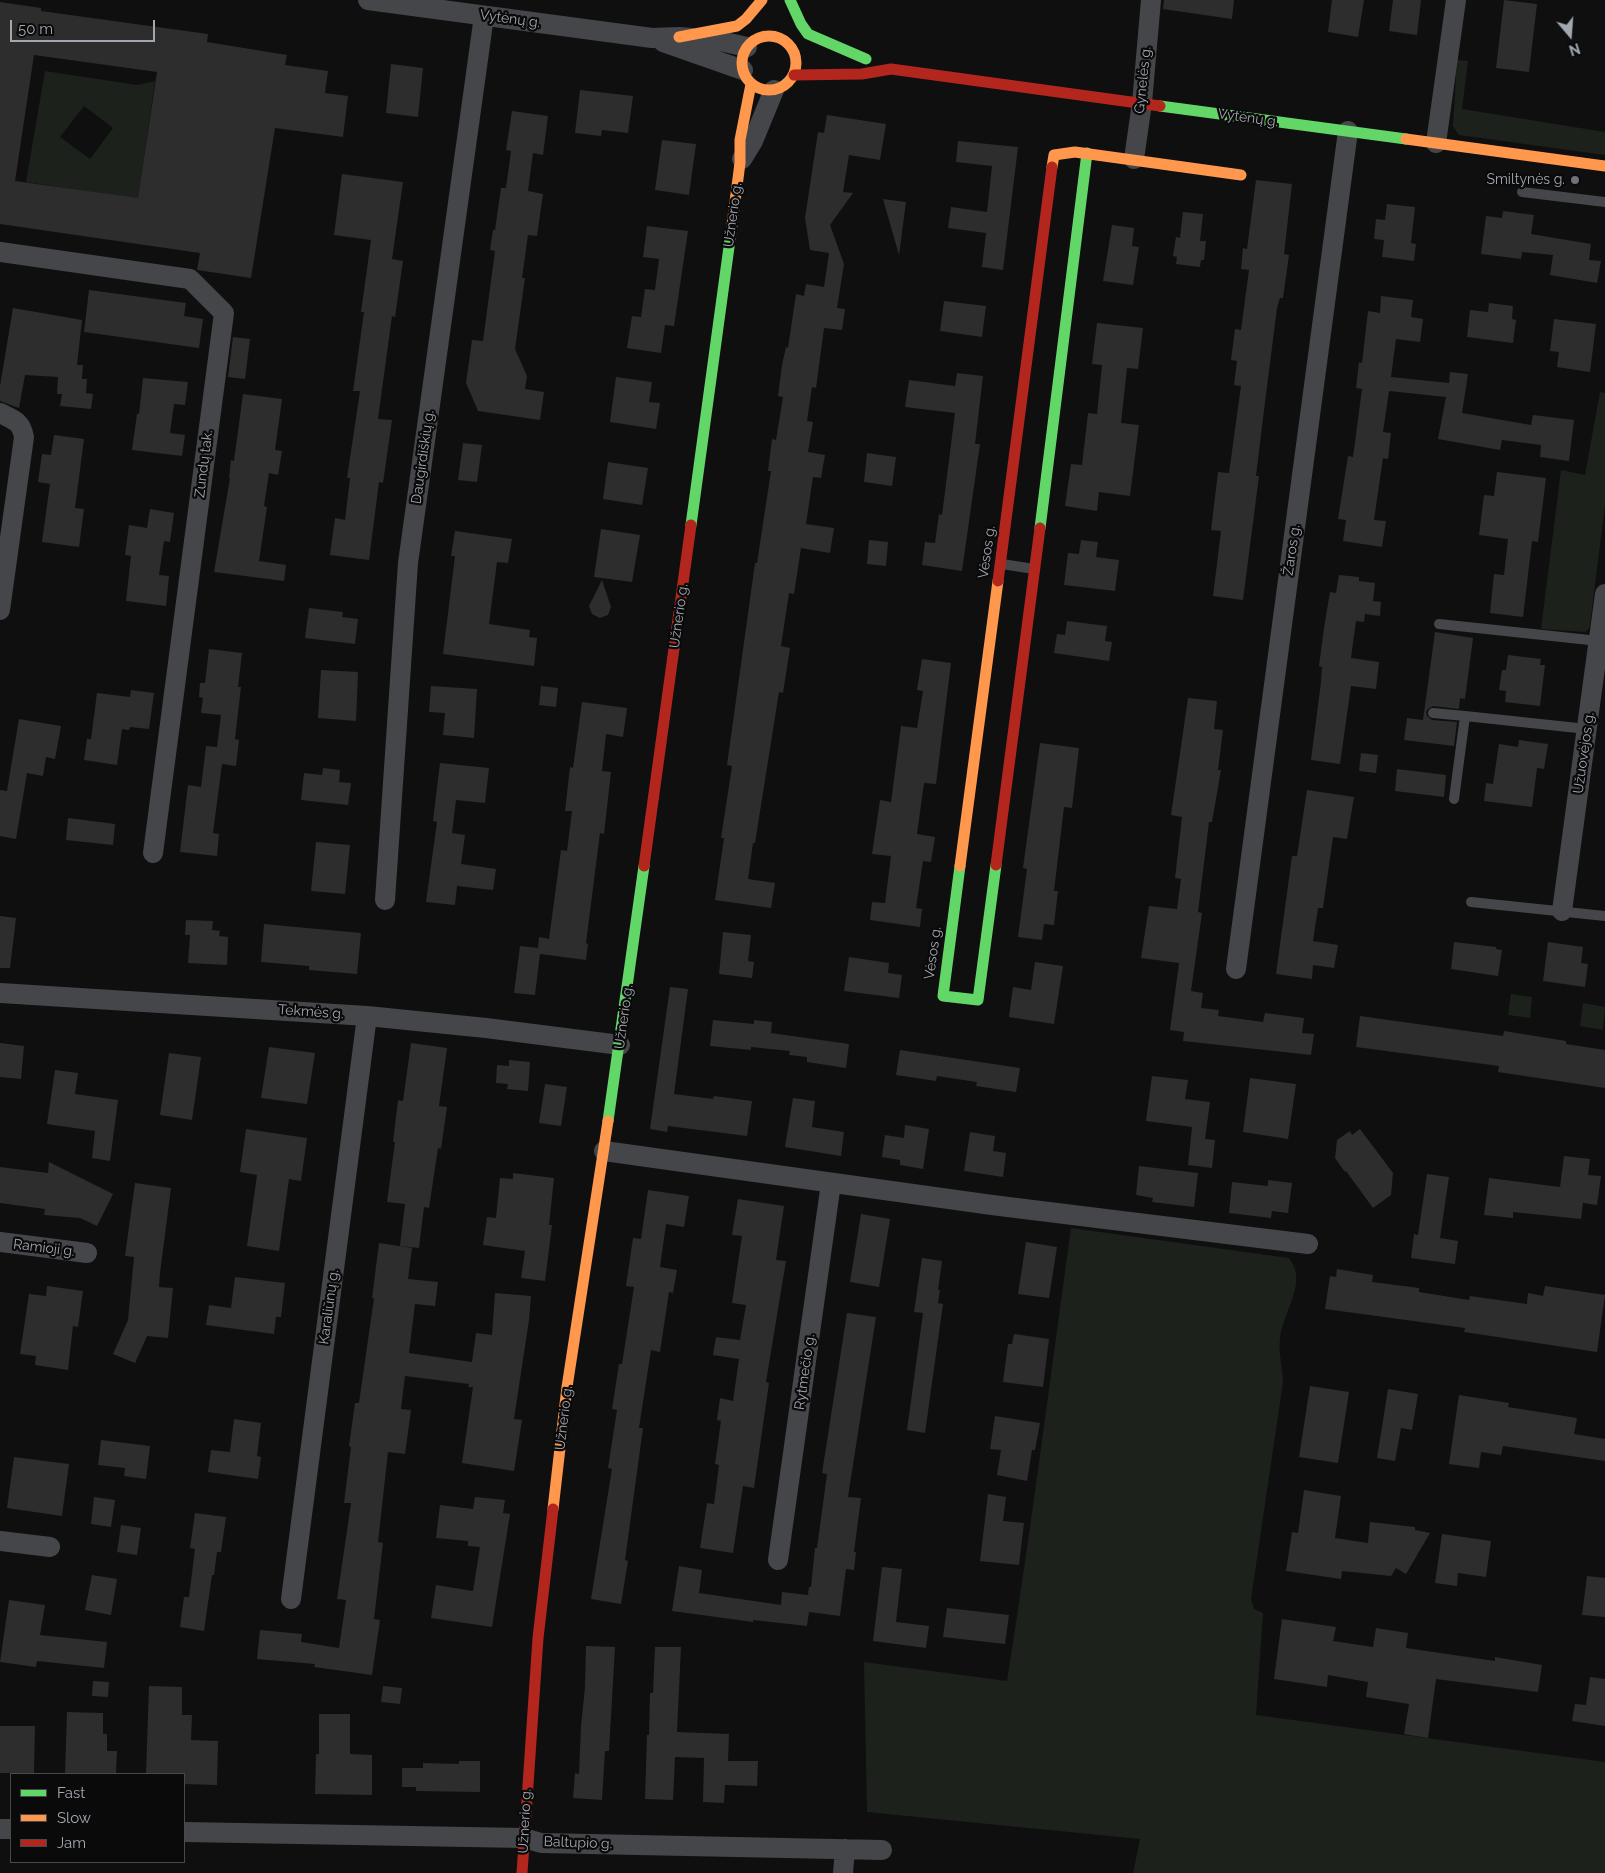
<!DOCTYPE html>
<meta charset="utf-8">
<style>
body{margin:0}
#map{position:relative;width:1605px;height:1873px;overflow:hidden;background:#0f0f10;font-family:Raleway,sans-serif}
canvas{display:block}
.legend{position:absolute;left:10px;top:1773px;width:175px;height:90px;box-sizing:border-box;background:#0a0a0b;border:1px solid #47494d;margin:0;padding:6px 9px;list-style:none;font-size:15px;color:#a2a8af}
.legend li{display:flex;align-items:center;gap:10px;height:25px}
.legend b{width:25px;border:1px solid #47494d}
.north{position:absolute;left:1545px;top:10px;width:50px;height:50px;-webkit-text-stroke:4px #0a0a0b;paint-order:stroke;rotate:162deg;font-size:14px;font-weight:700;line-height:20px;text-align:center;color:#a2a8af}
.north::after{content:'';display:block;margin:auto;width:18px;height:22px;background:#a2a8af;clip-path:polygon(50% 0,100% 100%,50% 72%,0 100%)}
.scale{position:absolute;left:10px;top:20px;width:145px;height:22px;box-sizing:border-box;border:2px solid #a2a8af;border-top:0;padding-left:6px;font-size:15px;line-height:18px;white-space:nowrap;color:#a2a8af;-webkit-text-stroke:4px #0a0a0b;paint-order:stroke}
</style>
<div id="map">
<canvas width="1605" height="1873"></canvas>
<ul class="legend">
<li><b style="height:6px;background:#63d668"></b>Fast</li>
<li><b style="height:6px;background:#ff974d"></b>Slow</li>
<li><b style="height:6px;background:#b3261e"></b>Jam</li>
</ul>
<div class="north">N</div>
<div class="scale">50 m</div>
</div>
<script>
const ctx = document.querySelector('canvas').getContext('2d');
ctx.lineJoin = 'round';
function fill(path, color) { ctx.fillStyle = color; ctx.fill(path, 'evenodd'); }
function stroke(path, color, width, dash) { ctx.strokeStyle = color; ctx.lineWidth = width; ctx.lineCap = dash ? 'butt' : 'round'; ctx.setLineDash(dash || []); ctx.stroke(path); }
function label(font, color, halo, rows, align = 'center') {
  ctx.font = font + ' Raleway,sans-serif'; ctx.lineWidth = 4.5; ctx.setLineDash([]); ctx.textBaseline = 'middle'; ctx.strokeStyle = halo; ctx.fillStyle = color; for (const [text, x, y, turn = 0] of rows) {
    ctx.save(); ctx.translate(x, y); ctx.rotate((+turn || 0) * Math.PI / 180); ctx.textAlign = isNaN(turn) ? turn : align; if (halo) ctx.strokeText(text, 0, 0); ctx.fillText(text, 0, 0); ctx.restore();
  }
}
fill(new Path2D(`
 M1457,60L1468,61L1462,109L1605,132V155L1459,135L1453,126Z
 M45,71L137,85L155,81L138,199L26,182ZM84,106L113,128L90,159L60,137Z
 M1600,392L1605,393V506L1590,624L1589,629L1585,632L1541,629L1561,470L1585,475Z
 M1511,994L1532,997L1530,1018L1508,1015Z
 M1583,1003L1605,1007L1603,1030L1580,1026Z
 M1071,1228L1289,1258C1309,1283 1282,1312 1280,1339C1278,1354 1283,1367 1283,1382L1251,1599L1254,1609L1263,1613L1256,1715L1605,1762V1873H1133L1140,1839L867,1812L864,1662L1007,1681C1031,1530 1050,1379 1071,1228Z`), '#1c211c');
fill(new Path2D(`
 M1164,0H1234L1232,19L1163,9Z
 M1332,0H1364L1358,37L1328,32Z
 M1393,0H1421L1417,35L1389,31Z
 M1504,0L1537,4L1529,72L1496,68Z
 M0,2L41,8V11L208,34L207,42L287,55L285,65L328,71L325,93L348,96L343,137L275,128L251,278L197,270L200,253L0,224ZM34,55L157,72L138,198L15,181Z
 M391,64L423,68L418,117L386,113Z
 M580,90L633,96L628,133L602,130L601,136L575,133Z
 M512,111L548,116L543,155L533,153L528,191L543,194L537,236L528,235L522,278H525L515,349L527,376L525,389L544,392L540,420L478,411L466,383L472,340L483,341L495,251L490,250L493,230H495L501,188H506L511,151L506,150Z
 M827,115L886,124L880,160L849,155L843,192L853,193L830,225L844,264L837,308L845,309L842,330L824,328L816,388L812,387L807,421L813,422L808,452L825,455L821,478L813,477L806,524L834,528L830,553L801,548L794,594L789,593L781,646L790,648L783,693L779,692L755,843H753L748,879L775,883L771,908L715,900L724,838H721L732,766L727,765L755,563H757L771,471H768L772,439L776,440L783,397L778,396L782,365L786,347L788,348L796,294L804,296L806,284L824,287L829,253L810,250L805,218L818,132L824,133Z
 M662,140L696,144L689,195L655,190Z
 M958,141L1018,147L1003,270L982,267L986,233L948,228L951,207L987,212L992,166L956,162Z
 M342,174L403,182L392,259L403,261L395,317L392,316L378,419L392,420L383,483L379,482L369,560L330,555L335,518L345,520L350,478H347L360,391H353L364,312H361L371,240L334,235Z
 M1256,180L1292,184L1284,254L1289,255L1283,298H1280L1277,308L1264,410L1256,476H1259L1243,600L1213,596L1221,531L1211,530L1218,472L1229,473L1241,386L1234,385L1237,361L1231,360L1235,329L1241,330L1249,270L1241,269L1243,248L1247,249Z
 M883,199L906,202L899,255Z
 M1387,204L1415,207L1411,243L1416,244L1414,261L1382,257L1384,240L1374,239L1376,219L1385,220Z
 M1503,211L1534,215L1531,234L1591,244L1589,260L1601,261L1597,283L1550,275L1553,255L1522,252L1521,259L1481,254L1486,216L1502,218Z
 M1183,212L1203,214L1200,241H1206L1204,260H1201L1200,267L1176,264L1177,257L1173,256L1176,237L1180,238Z
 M1112,225L1134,228L1132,246L1139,247L1133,285L1103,281Z
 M647,226L688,231L674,326L665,325L661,353L627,348L632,316L641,317L645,289L655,290L659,259L643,257Z
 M89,290L186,303L184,316L203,319L199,348L84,332Z
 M1381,296L1413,300L1411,317L1423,319L1420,342L1396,339L1391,377L1449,383L1450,372L1468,374L1462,413L1531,425L1533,415L1574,420L1569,461L1540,457L1541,445L1502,440L1500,450L1438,439L1446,397L1389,391L1383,432L1391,433L1388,459L1383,458L1374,520L1386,521L1382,547L1343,541L1346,520L1338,519L1348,456L1353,457L1362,389L1356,388L1359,362L1362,363L1368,311L1380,313Z
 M944,301L986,306L982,337L940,331Z
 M1489,303L1513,306L1512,319L1516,320L1513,343L1467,337L1470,310L1488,312Z
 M13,308L82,320L77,365H83L82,379H87L86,393L93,394L91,409L60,406L62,394H57L58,377L25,375L19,408L0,401V386Z
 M1554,319L1596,324L1590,372L1557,367L1559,352L1550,351Z
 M1097,323L1143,328L1138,369L1127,368L1121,423L1139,425L1130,496L1099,492L1097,511L1065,506L1071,464L1082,465L1088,413L1097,414L1102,365L1092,364Z
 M233,337L250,339L245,379L228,377Z
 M957,373L983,376L975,444H980L962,571L922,565L925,542L935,543L939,514L942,515L955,413L905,407L909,380L955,386Z
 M616,377L652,382L649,402L660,403L656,429L610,422Z
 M143,378L188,382L185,405L174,404L170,433L185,435L182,456L132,450L137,414H139Z
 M243,394L282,399L275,450L282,451L278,475L269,473L264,506L267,507L259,561L286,565L284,581L214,572L230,478H229L231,460L234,461Z
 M54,435L84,439L75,508L84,509L79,547L42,542L50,484L38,482L42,454L51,455Z
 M463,443L482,445L477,482L458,480Z
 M867,453L896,457L892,486L864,482Z
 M608,462L648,468L642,505L603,499Z
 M1497,472L1546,478L1538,542L1532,541L1523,617L1490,613L1494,574L1504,575L1508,539L1479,535L1484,495L1494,496Z
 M150,509L174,513L170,542L164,541L159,575L169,576L166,606L126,601L131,556L125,555L129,525L147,528Z
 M601,529L640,535L632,582L594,577Z
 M455,531L512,539L508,563L497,562L489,624L530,630L529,637L537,638L534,666L443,654L455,556H451Z
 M869,540L888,542L886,566L867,564Z
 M1081,540L1098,542L1096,557L1119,560L1115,591L1064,585L1068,553L1079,554Z
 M1339,575L1359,577V581L1375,583L1373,601L1381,602L1380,616L1365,614L1364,622L1356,621L1351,658L1379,662L1376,689L1351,686L1340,764L1311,760L1321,682L1322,667L1319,666L1324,628L1330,592L1336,593Z
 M602,580L611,607L608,615L600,618L592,614L589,606Z
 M309,608L343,612L342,617L358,619L355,644L305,638Z
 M1067,621L1107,626L1105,641L1112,642L1109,661L1054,653L1057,634L1065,635Z
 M1435,632L1473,638L1465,699L1460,698L1459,709L1433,706L1428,709L1426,712L1427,716L1432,720L1457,722L1454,746L1404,740L1407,718L1423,720Z
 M209,649L242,653L238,687H241L235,739L239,740L236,766L222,764L213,833L219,834L217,856L180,852L188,785L201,787L206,746L217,747L221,715L201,713L203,698L199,697L200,683H205Z
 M1508,655L1541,659L1540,665H1545L1540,706L1505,702L1506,691L1499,690L1502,670H1506Z
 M922,659L951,663L936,784L924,783L917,834L935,837L931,862L923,861L916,908L922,909L920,927L870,920L872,902L885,903L891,856L872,854L880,800L891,802L901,726L917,728L923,691L917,690Z
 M321,670L358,672L356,721L318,718Z
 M431,686L477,689L474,738L443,735L445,713L429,712Z
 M541,686L558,688L556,707L539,705Z
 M131,690L154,693L149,729L130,727L129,730L122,729L117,765L84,760L87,739H91L97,693L130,697Z
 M1188,698L1217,701L1214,729L1223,730L1218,770H1221L1212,822H1209L1198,912L1202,913L1191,991L1203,993L1201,1008L1219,1010L1218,1016L1263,1022L1265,1013L1304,1018L1302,1033L1314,1034L1311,1055L1183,1041L1184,1032L1170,1030L1179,963L1141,958L1149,906L1177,909L1181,879L1175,878L1182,817L1171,815Z
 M582,702L627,708L623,737L606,734L602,771L611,772L604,834L600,833L586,943L588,944L586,960L540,954L535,995L514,993L520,946L538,948L539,937L549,939L561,850L567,851L572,811H565L570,767L573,768Z
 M19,719L61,726L55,759L46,757L43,776L27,773L16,839L0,836V790L7,791Z
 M1519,740L1548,744L1544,769L1537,768L1532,807L1484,801L1486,783L1493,784L1499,744L1518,747Z
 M1040,743L1079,748L1072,808L1064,807L1054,891H1058L1054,925L1044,924L1042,940L1018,937L1027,869L1023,868Z
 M1361,753L1378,755L1376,773L1359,771Z
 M440,763L489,768L485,803L456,800L452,833L465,835L461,864L496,869L493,890L457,886L455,905L426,902L437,822L433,821Z
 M323,768L340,770L339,782L351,783L348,805L301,800L304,773L322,775Z
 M1397,769L1446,775L1444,797L1395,791Z
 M1307,790L1354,797L1347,839L1333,837L1323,908H1318L1313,941L1338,945L1334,968L1313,965L1312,979L1276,974L1292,856H1297Z
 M68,818L115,824L113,845L66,840Z
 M316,842L350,845L345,894L311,891Z
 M0,916L16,918L10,968H0Z
 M186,920L213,921L212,930L220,931L219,936L228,937L227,965L188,963L190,935H185Z
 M264,924L361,933L357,974L309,970V966L261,962Z
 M723,932L751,935L748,961L754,962L752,978L719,974Z
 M1454,942L1496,947V949L1502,950L1498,976L1451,969Z
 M1548,942L1583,947L1581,963L1588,964L1585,987L1543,981Z
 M849,957L889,963L888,973L902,975L899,998L844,991Z
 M1035,962L1063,966L1054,1024L1009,1017L1013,987L1031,990Z
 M670,987L688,989L674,1094L713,1099L714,1096L752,1101L747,1136L668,1126L667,1132L650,1129Z
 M1360,1016L1503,1036L1504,1031L1566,1041V1044L1605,1050V1088L1498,1072L1499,1066L1356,1047Z
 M713,1020L754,1024V1020L772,1022L771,1033L849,1044L846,1068L807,1062V1057L789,1055L790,1051L751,1047V1050L710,1046Z
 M0,1043L24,1046L21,1079L0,1077Z
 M411,1043L447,1048L439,1106L447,1107L441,1149L438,1148L429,1208L424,1207L419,1248L400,1246L405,1204L387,1202L395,1142H393L398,1100L403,1101Z
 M269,1047L315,1053L307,1104L261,1098Z
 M900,1050L1020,1068L1016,1092L976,1086L977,1082L937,1076L936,1081L896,1075Z
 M169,1053L201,1057L192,1120L160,1115Z
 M509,1060L530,1062L528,1091L507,1089L508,1084L496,1083L497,1065L509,1066Z
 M55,1070L78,1073L75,1094L118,1100L110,1161L92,1158L95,1131L47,1124Z
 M1152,1076L1188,1080L1185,1099L1210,1102L1205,1139L1215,1140L1212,1168L1188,1165L1192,1127L1146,1121Z
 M1250,1078L1296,1084L1288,1139L1243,1132Z
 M545,1084L567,1087L561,1126L539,1123Z
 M793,1098L815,1101L812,1127L844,1132L841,1156L785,1147Z
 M905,1125L929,1129L923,1169L900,1165V1160L882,1157L885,1135L904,1138Z
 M246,1129L307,1138L301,1181L289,1179L279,1251L247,1246L257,1175L240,1172Z
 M1360,1129L1393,1173L1391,1195L1373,1208L1346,1171L1345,1172L1335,1158L1337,1140L1350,1131L1352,1135Z
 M970,1132L995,1136L993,1151L1006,1153L1003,1177L964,1171Z
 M1564,1156L1590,1159L1588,1175L1601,1176L1597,1205L1583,1203L1581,1219L1513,1212V1218L1484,1215L1489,1178L1560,1187Z
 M49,1162L113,1194L97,1226L80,1218L44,1215L45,1209L0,1203V1167L48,1173Z
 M1139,1166L1198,1173L1194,1207L1152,1202L1153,1198L1136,1195Z
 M513,1173L554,1178L549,1225H552L545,1281L521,1278L525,1251L483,1245L487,1217L496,1218L500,1178L513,1179Z
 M1427,1174L1449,1177L1440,1238L1458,1241L1455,1264L1411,1258L1414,1234L1418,1235Z
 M1268,1180L1292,1183L1288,1213L1272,1211L1271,1218L1229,1213L1232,1182L1268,1186Z
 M135,1183L171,1188L160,1273L159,1287L173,1288L168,1338L147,1336L135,1363L113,1354L128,1320L134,1257L125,1256Z
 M648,1190L689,1196L684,1227L666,1224L660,1267L677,1270L673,1293L669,1292L660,1352L651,1350L639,1428H643L625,1560L628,1561L621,1604L591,1599L612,1469L608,1468L617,1410L612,1409L619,1364H622L634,1287L626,1286L633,1238L641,1239Z
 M738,1199L784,1206L776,1260L786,1261L766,1382L769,1383L754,1488L743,1486L733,1553L700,1548L707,1503L714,1504L719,1465L715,1464L721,1421L717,1420L720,1398L733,1401L739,1359L713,1355L716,1337L740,1340L746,1305L732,1303L742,1236L732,1235Z
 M861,1214L890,1219L879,1287L850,1282Z
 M1026,1242L1057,1247L1049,1298L1018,1294Z
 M379,1243L412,1248L408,1279L438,1282L435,1306L415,1304L409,1353L472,1362L476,1333L492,1335L495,1293L531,1296L529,1320L514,1419L522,1420L514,1471L462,1463L473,1387H468L469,1384L405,1376L401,1409L411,1410L405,1454L388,1452L378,1542L383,1543L374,1619L380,1620L372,1675L314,1667L315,1664L257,1659L260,1630L302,1634L301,1642L339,1648L346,1600L337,1599L351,1503H344L351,1447L349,1446L355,1403H359L374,1298H372Z
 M922,1258L942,1261L938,1290H940L938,1303L943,1304L925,1433L907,1430L923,1313L914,1312Z
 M1337,1269L1373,1275L1372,1282L1419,1288V1292L1469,1300L1470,1296L1527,1304L1528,1293L1543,1296L1545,1286L1605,1295L1597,1352L1464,1332L1465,1328L1325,1309L1330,1276L1336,1277Z
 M235,1277L285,1283L281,1317H276L274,1334L206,1325L209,1305L231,1308Z
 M47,1286L83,1291L78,1327L73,1326L68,1370L35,1365L36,1356L20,1354L29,1294L46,1296Z
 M847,1313L876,1317L848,1497L861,1498L854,1552H856L854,1570L846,1569L840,1616L809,1612L807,1626L753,1620V1622L672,1611L679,1566L702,1570L699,1593L781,1605L782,1592L808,1595L809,1587H811L815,1548H817L827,1474L822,1473Z
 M1014,1334L1049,1339L1043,1387L1003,1382L1008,1344H1012Z
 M1310,1386L1349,1392L1338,1463L1299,1457Z
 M1388,1389L1418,1394L1412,1430L1401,1428L1395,1461L1377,1458Z
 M1459,1395L1509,1403L1508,1407L1577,1418L1574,1434L1605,1439V1461L1503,1446L1501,1455L1481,1452L1479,1468L1449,1464Z
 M995,1416L1040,1423L1035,1450H1032L1027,1481L997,1475L1001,1450L990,1449Z
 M234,1419L261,1423L257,1456L261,1457L258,1479L208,1472L211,1450L230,1452Z
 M101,1440L150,1446L146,1479L124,1476L125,1468L98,1465Z
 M14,1457L69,1464L62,1516L7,1508Z
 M1304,1490L1341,1496L1335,1538L1368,1543L1370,1522L1415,1527V1530L1430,1533L1406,1574L1396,1568L1391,1576L1342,1571L1341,1579L1286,1571L1292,1532L1298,1533Z
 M988,1494L1006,1497L1003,1521L1024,1523L1019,1565L980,1561Z
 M94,1497L115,1500L111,1527L91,1524Z
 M475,1497L505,1500L503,1513L510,1514L492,1627L431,1618L436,1585L473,1591L480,1547L468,1546V1541L436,1538L440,1505L473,1509Z
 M195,1513L226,1517L221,1552H217L214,1575H212L204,1631L180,1627L184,1597H189L195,1549L190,1548Z
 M121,1525L141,1528L137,1555L117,1552Z
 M1442,1534L1491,1541L1486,1577L1458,1573L1457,1586L1435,1583Z
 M882,1567L902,1569L896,1622L929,1626L926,1648L873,1641Z
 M92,1575L117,1579L111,1615L85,1610Z
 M1587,1576L1605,1578V1617L1582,1615Z
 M9,1600L45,1605L40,1635L107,1642L104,1668L37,1661L36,1667L0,1662Z
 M947,1608L1009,1615L1005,1644L943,1637Z
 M1282,1619L1336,1627L1333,1641L1373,1647L1376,1628L1408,1633L1406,1648L1495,1661V1657L1542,1665L1538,1692L1436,1679L1428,1738L1404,1734L1409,1704L1366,1697L1368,1682L1328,1675L1327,1687L1274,1679Z
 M586,1646L615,1647L609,1751H605L602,1800L573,1798L575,1773L579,1774L581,1726L585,1687Z
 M655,1647H681L677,1732L729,1734L728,1761H758L757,1786L725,1785L724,1803L703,1802L704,1758L675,1757L673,1800L645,1799L647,1735H649L650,1693H653Z
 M1590,1677L1605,1679V1726L1572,1721L1575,1704L1586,1705Z
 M93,1681L109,1682L108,1697L92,1696Z
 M149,1686L182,1687V1715H192L191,1740L218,1741L217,1785L184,1784V1774H146Z
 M383,1686L402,1688L400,1704L381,1702Z
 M67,1712L103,1713V1734H107V1751H117L116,1774L65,1773Z
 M319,1714H350V1754L372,1755V1795L315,1794L316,1754H319Z
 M0,1726H35L34,1773H0Z
 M459,1761H480V1792L416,1791V1787H402V1768H423V1763L459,1764Z`), '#2d2d2e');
stroke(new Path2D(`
 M1522,192L1605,202
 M1002,564L1034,569
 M1439,624L1599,641
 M1433,713L1465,716
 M1454,799L1465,716L1587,729
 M1471,902L1605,916`), '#454649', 10);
stroke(new Path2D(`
 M368,0L652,38L679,37L716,40L747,47
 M663,42L743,70
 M1436,143L1456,0
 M742,159L753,141L774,90
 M1134,159L1142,103L1151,0
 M0,252L190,279L224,313L153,853
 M0,413C14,420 21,421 24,437L0,610
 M385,900L408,563L484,16
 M1562,911L1605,594
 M1236,969L1348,131
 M0,993L367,1016L486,1028L620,1045
 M604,1151L992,1205L1308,1244
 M0,1242L87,1253
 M0,1541L50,1547
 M778,1560L831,1183
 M291,1599L367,1016
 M0,1829H11
 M184,1832L524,1838L541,1843L882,1850
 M843,1873L845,1849`), '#454649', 20);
stroke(new Path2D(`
 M790,0L801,24L808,34L866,59
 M1160,106L1406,139
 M691,525L732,225
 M1040,528L1087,153
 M960,866L943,996L978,1000L996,865
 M608,1121L644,866`), '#63d668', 11);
stroke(new Path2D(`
 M742 63a27 27 0 1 1 54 0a27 27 0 1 1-54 0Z
 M679,37L737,26L746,19L762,0
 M1406,139L1605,166
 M1052,167L1054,155L1075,152L1241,175
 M732,225L740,163V140L751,84
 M960,866L998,581
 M553,1509L567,1387L608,1121`), '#ff974d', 11);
stroke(new Path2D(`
 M794,75L862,74L891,69L1160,106
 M998,581L1052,167
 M996,865L1040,528
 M644,866L691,525
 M522,1873L538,1638L553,1509`), '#b3261e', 11);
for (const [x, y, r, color] of [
 [1575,180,5,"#6f7277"]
]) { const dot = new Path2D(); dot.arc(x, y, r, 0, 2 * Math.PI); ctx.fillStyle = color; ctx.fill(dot); stroke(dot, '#0a0a0b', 2); }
label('14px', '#a2a8af', '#0a0a0b', [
 ["Vytėnų g.",510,19,8],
 ["Gynelės g.",1143,80,-84],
 ["Vytėnų g.",1248,118,8],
 ["Užnerio g.",733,215,-82],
 ["Daugirdiškių g.",423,457,-82],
 ["Zundų tak.",204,464,-83],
 ["Žaros g.",1292,550,-82],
 ["Vėsos g.",987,552,-82],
 ["Užnerio g.",679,616,-82],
 ["Užuovėjos g.",1584,753,-82],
 ["Vėsos g.",933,953,-82],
 ["Tekmės g.",311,1012,4],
 ["Užnerio g.",624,1017,-82],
 ["Ramioji g.",44,1248,7],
 ["Karaliūnų g.",329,1307,-82],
 ["Rytmečio g.",805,1372,-82],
 ["Užnerio g.",564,1418,-83],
 ["Užnerio g.",525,1821,-87],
 ["Baltupio g.",578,1843,2]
]);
label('14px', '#a2a8af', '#0a0a0b', [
 ["Smiltynės g.",1565,180]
], 'right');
</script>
